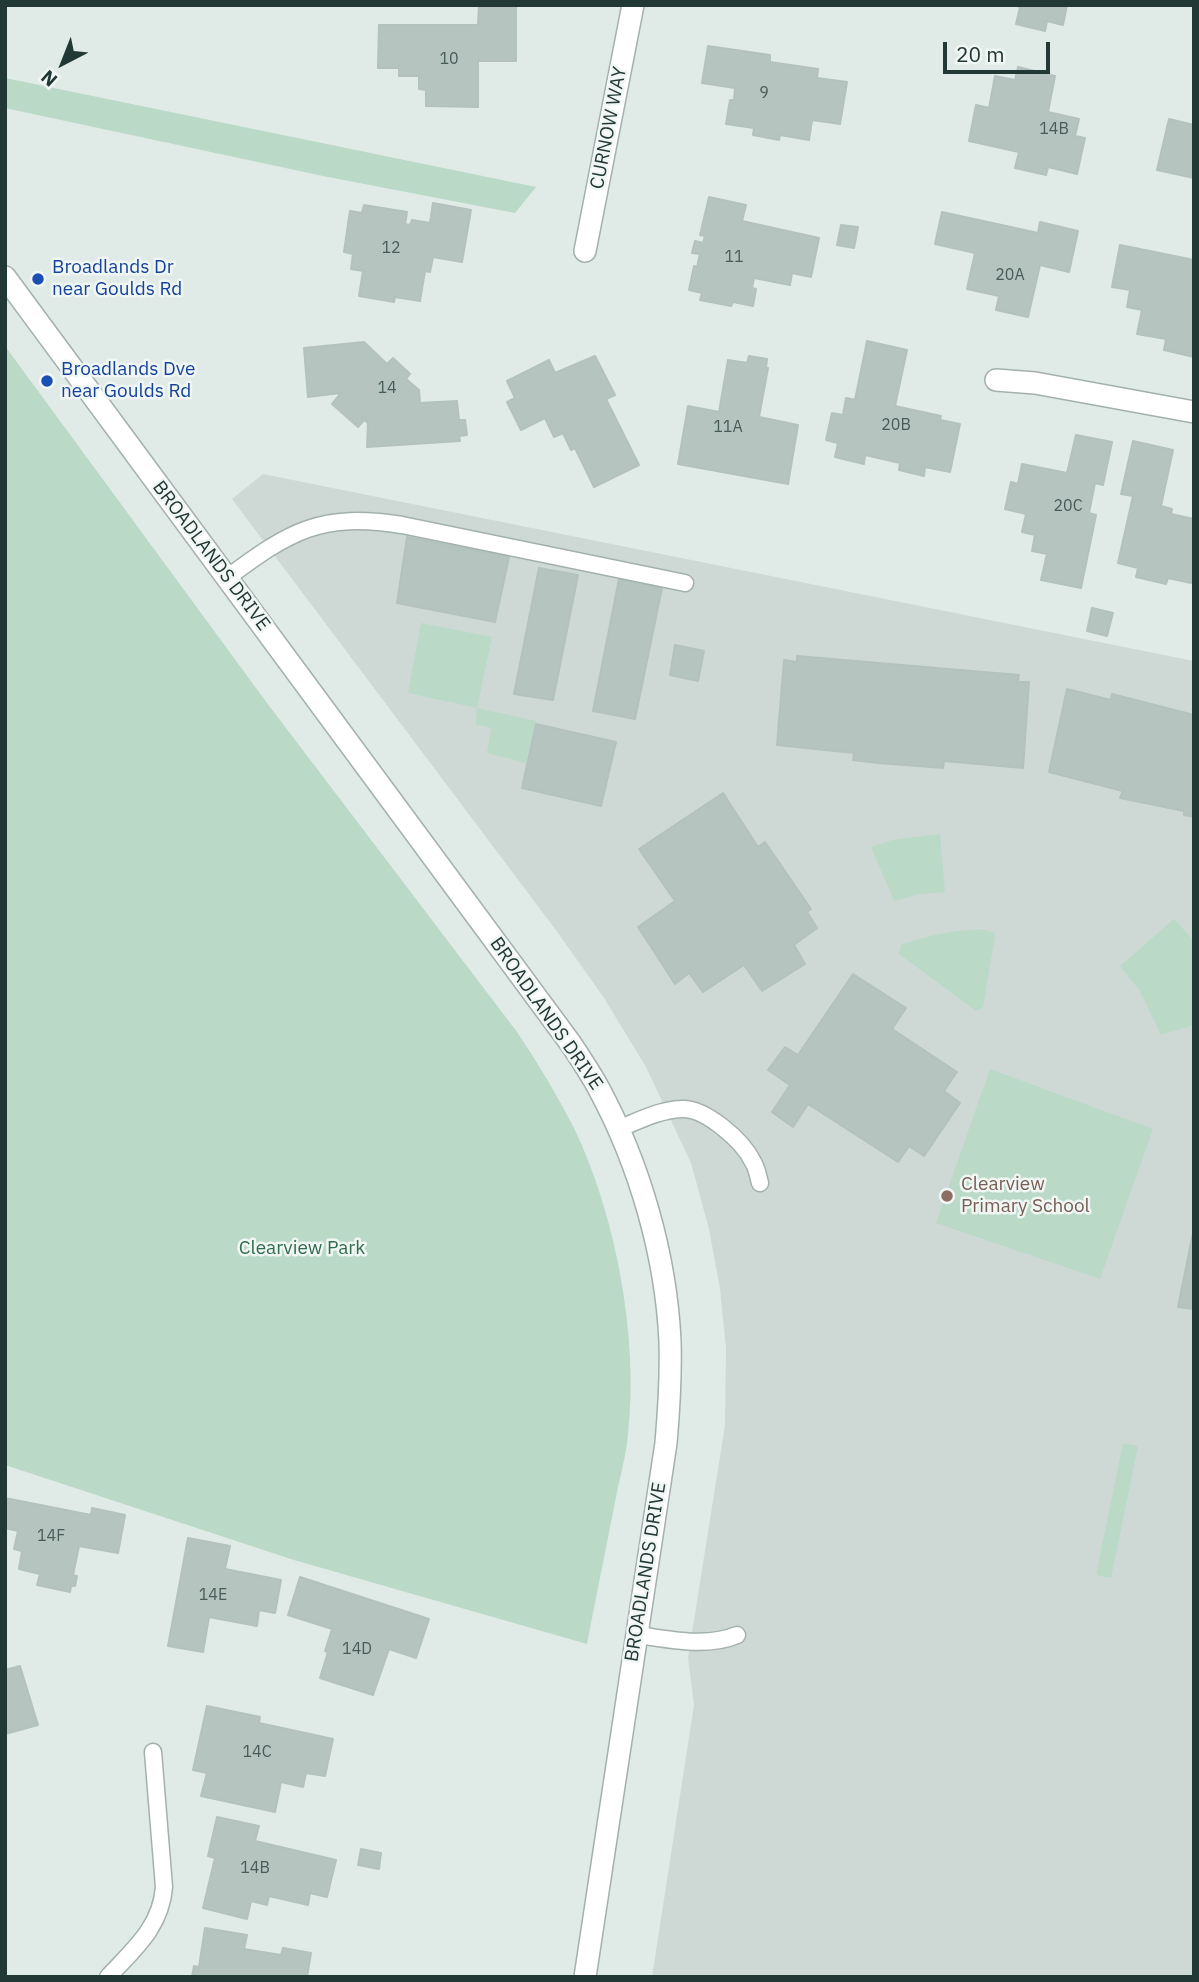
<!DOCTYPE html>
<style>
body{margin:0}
#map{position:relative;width:1199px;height:1982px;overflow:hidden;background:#e0eae7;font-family:"IBM Plex Sans",sans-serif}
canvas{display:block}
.frame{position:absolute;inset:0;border:7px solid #223835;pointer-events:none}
.north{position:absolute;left:28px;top:28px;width:70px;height:70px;-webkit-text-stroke:5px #f0f6f4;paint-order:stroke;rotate:222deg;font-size:19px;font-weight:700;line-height:28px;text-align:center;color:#223835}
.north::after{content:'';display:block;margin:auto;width:24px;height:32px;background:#223835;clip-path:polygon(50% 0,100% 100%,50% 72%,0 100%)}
.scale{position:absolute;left:943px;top:42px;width:107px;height:32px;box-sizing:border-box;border:4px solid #223835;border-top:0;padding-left:9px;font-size:21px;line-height:24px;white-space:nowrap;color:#223835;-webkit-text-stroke:5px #f0f6f4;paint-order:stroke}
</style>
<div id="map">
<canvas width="1199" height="1982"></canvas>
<div class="frame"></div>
<div class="north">N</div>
<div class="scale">20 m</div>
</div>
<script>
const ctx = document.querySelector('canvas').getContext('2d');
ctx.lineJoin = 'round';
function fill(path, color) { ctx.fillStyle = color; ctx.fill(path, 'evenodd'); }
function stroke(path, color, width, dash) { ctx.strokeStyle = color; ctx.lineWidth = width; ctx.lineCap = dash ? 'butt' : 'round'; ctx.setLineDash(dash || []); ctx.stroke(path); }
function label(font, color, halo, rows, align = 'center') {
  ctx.font = font + ' "IBM Plex Sans",sans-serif'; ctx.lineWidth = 5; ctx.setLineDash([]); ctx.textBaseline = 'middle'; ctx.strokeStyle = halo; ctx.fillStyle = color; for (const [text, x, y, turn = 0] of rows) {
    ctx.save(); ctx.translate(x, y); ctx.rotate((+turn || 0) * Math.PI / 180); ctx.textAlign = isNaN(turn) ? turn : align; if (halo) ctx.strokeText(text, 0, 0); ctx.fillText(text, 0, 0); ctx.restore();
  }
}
fill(new Path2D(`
 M263,474L1194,661V1977H652L694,1705L688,1658L725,1425L726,1348L720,1289L709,1229L691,1163L646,1067L604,998L558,933L232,499Z`), '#ced9d6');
fill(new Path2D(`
 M5,78L536,187L515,213L323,176L5,108Z
 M5,346L267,703L517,1032C538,1063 557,1095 574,1128C616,1215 639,1339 628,1434C626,1457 619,1480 615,1502C606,1549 596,1596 587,1644L294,1560L5,1465Z
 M421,623L492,637L477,708L536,721L526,763L487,753L491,728L476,725L477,708L408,693Z
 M940,834L945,892L920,894L894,901L871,847L892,840Z
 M1174,919L1194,941V1025L1161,1035L1140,991L1120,966Z
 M979,929L993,932L995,936L984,1001L983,1008L976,1011L899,954L901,945C927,935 952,931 979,929Z
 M990,1069L1153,1129L1100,1279L936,1223Z
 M1123,1443L1138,1446L1111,1578L1096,1575Z`), '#bad9c7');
const building = new Path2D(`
 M479,5H516V61H478V107L426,106V90L419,89V76H399V68H378L379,25H478Z
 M1013,5H1067L1063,25L1047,21L1045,31L1016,24L1020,7Z
 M708,46L770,55V62L818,69L817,78L847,82L840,124L812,120L809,140L780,135L779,140L753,135L754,128L726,124L730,100H734L735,88L702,83Z
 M1018,67L1055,76L1048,112L1079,119L1075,136L1085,138L1077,174L1048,167L1046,175L1015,168L1019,152L969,141L976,105L989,108L995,76L1015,80Z
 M1169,119L1194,125V178L1157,170Z
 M709,197L746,205L742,221L819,238L811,277L792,273L790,285L754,278L752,288L756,289L753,306L733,302L731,306L700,300L702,293L689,290L694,266L697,267L700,254L692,253L695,241L703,243L705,236L700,235Z
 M433,203L471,210L462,262L433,257L430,272L425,271L420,301L395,297L394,302L359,296L363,271L351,269L353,254L344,252L350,211L362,213L364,205L407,212L405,224L410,225L412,220L430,223Z
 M942,212L1038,233L1040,222L1078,231L1069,272L1040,265L1028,317L996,310L999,296L967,289L975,253L935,244Z
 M841,225L858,227L854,248L837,245Z
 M1120,245L1194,260V357L1164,350L1166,339L1137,334L1142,310L1127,307L1130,290L1112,287Z
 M867,341L907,350L895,406L941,416L940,420L960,424L950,472L925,467L924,476L899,470L900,463L865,455L864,464L835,457L838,443L826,440L832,413L843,415L846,398L855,400Z
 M364,342L387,364L393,358L410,374L406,379L419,390L420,403L457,401L459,420H465L467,435L459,436L460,441L367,447L368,423L364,420L358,427L332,404L341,393L308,397L304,348Z
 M595,356L615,395L606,399L639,465L594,487L575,448L571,450L563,433L554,437L545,418L521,430L507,402L515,398L507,381L549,360L555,373Z
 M749,356L767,359L766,368H768L759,417L798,425L788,484L678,464L688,406L719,412L728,360L747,363Z
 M1076,435L1112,442L1103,485L1095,483L1089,513L1096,515L1081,588L1041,580L1047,554L1032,551L1035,535L1022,532L1026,514L1005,509L1011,482L1018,484L1022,464L1067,473Z
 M1133,441L1173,450L1161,506L1172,509L1171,514L1194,519V573L1191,583L1168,578L1166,584L1136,577L1138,568L1118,563L1133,496L1121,494Z
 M407,537L509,557L495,622L397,603Z
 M539,568L578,575L553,700L514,694Z
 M619,579L662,588L635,719L593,711Z
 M1092,608L1113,613L1107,636L1087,631Z
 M675,645L704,651L698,681L670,675Z
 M797,656L1019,675L1018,682H1029L1023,768L944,761L943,768L878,763L853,760L854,753L777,745L784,660L797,662Z
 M1067,689L1111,700L1112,694L1194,715V817L1184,815V811L1120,798L1123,791L1049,772Z
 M536,724L616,742L601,806L522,788Z
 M723,793L758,847L765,842L811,909L807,912L817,928L794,945L805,964L762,991L744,965L703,992L689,973L675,984L638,927L675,901L639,849Z
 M853,974L906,1008L892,1029L957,1072L944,1091L960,1103L924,1156L909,1146L898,1162L808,1104L793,1127L772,1112L790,1085L768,1070L785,1047L798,1055Z
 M1194,1228V1309L1178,1307Z
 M5,1498L91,1515L92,1508L125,1515L118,1553L79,1546L73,1575L77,1576L75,1586H71L70,1592L37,1585L40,1574L19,1569L22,1551L14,1549L18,1531L5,1528Z
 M188,1538L230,1546L225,1569L281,1580L275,1613L259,1610L257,1626L209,1617L203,1652L168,1646Z
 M300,1577L429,1619L416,1658L389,1649L373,1695L320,1678L328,1652L325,1651L332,1629L288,1615Z
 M20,1666L38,1725L5,1734V1670Z
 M207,1706L260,1717L259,1723L333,1739L325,1776L306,1773L303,1787L281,1782L275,1812L201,1796L207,1773L193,1770Z
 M217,1817L259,1826L255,1841L336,1860L327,1897L310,1893L308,1905L269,1896L267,1905L251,1901L247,1919L203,1908L215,1858L208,1856Z
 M361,1849L381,1853L379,1869L358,1865Z
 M205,1928L247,1935L244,1949L281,1955L283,1948L311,1953L307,1977H192L194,1966L199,1967Z`);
fill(building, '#b6c4c0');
stroke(building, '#b3c2be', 2);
const service = new Path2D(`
 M227,578C290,531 321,512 402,525L685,583
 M618,1129C638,1121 659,1110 681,1109C705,1107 743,1141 753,1162C757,1168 758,1176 760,1183
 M637,1635C669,1639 706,1648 737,1635
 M108,1977C134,1949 161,1927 164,1887L153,1752`);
const minor = new Path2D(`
 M585,251L633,5
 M996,380L1035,383L1194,412`);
const tertiary = new Path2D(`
 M5,277L571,1044C581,1059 591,1074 599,1089C640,1165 666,1256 670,1341C671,1375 669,1409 666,1443L585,1977`);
stroke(service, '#a3b1ae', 19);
stroke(minor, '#a3b1ae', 24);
stroke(tertiary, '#a3b1ae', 24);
stroke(service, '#fff', 16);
stroke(minor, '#fff', 21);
stroke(tertiary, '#fff', 21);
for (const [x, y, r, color] of [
 [38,279,7,"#1a4fb4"],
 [47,381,7,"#1a4fb4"],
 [947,1196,7,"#8d6e63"]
]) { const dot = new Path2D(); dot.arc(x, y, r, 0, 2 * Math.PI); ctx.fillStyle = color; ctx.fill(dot); stroke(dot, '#f0f6f4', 2.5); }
label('16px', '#475b58', null, [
 ["10",449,59],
 ["9",764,93],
 ["14B",1054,129],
 ["12",391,248],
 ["11",734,257],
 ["20A",1010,275],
 ["14",387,388],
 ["20B",896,425],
 ["11A",728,427],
 ["20C",1068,506],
 ["14F",51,1536],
 ["14E",213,1595],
 ["14D",357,1649],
 ["14C",257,1752],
 ["14B",255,1868]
]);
label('19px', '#223835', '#f0f6f4', [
 ["CURNOW WAY",609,128,-79],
 ["BROADLANDS DRIVE",211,556,53],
 ["BROADLANDS DRIVE",546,1014,55],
 ["BROADLANDS DRIVE",646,1572,-81]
]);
label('19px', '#164399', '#f0f6f4', [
 ["Broadlands Dr",52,268],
 ["near Goulds Rd",52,290],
 ["Broadlands Dve",61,370],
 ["near Goulds Rd",61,392]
], 'left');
label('19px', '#785e54', '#f0f6f4', [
 ["Clearview",961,1185],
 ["Primary School",961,1207]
], 'left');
label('19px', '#306c4f', '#f0f6f4', [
 ["Clearview Park",302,1249]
]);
</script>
